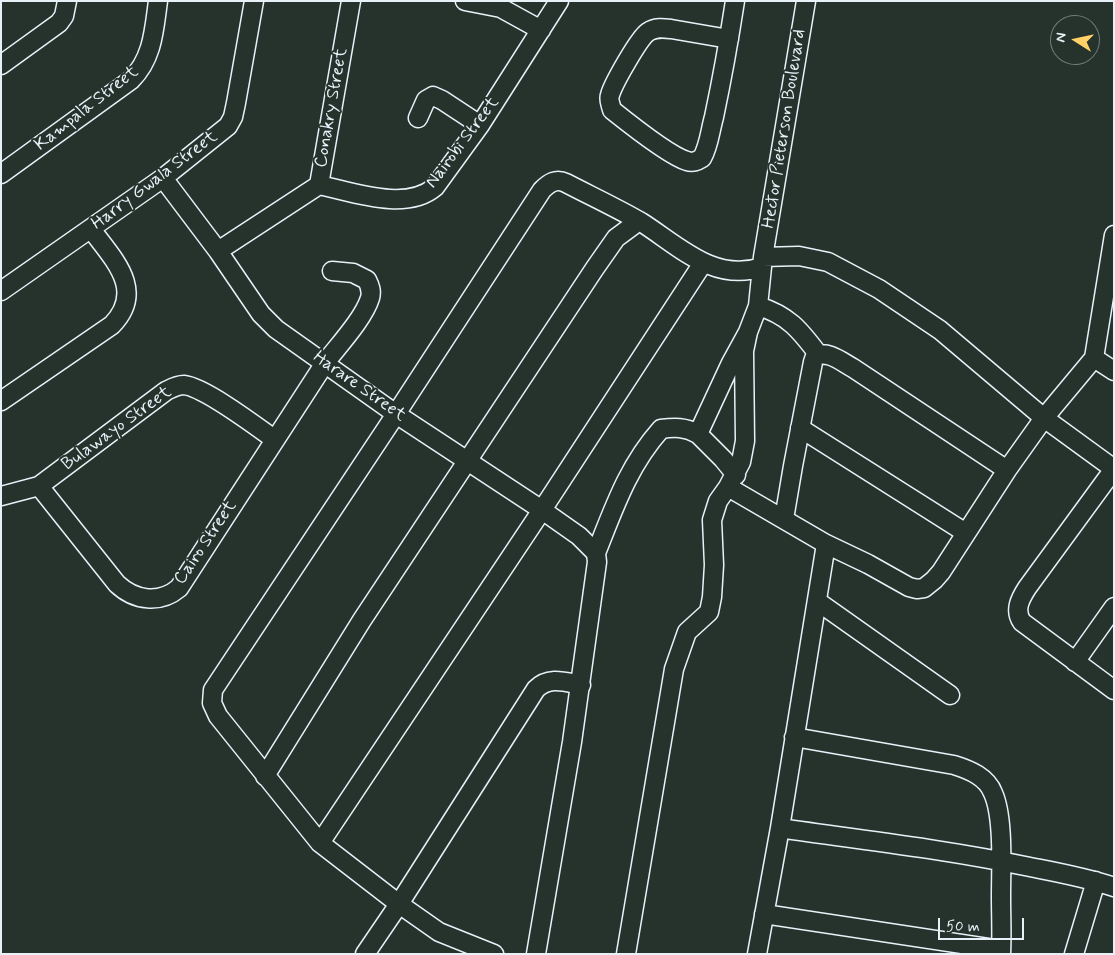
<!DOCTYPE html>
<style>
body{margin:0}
#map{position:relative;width:1115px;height:955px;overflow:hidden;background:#26332d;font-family:Mynerve,sans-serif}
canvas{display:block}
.frame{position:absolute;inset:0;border:2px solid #e8f1f8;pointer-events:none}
.north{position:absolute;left:1050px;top:15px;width:50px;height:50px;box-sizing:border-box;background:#26332d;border:1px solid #747f7e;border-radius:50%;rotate:280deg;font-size:14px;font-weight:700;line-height:20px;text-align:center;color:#e8f1f8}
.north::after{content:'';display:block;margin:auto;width:18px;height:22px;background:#ffd166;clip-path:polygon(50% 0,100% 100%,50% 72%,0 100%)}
.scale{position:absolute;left:938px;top:918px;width:86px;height:22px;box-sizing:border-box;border:2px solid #e8f1f8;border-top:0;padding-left:6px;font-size:15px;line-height:18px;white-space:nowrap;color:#e8f1f8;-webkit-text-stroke:4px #26332d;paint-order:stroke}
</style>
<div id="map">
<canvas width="1115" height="955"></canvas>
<div class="frame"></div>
<div class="north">N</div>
<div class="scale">50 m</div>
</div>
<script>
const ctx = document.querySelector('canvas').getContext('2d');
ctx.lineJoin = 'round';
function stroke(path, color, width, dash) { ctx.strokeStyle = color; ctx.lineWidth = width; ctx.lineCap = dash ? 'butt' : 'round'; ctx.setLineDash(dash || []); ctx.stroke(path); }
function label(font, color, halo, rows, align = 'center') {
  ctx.font = font + ' Mynerve,sans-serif'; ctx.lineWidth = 4; ctx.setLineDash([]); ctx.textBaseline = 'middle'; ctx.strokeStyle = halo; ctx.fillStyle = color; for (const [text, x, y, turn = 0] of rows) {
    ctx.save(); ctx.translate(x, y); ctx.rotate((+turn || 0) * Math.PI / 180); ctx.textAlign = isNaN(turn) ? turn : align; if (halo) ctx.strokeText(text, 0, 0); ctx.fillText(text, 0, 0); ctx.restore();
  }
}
const minor = new Path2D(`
 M465,1L501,8L541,30
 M729,39L671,29C663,28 655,27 648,32C639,38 613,84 610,95C608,100 611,105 612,110C627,122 670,156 687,161C693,163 697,161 702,158C709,146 710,131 714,117C722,79 729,40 735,1
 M1,65L59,23L64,16L67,1
 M418,118L426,100L433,96L442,100L480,125
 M1,174L131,80C153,58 154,30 158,1
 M163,178L218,251L261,314L276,329L396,414L542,510L579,536L596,553
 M319,185C353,192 406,212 435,187L480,125L559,1
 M218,251L319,185L351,1
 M763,257L799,256L828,262L879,289L940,330L1044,418L1114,469
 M1,291L163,178L228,126L233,117L236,103L254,1
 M758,306C788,315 800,330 818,354
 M1094,358L1114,371
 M1,401L112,325C146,290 113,259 91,229
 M800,428L966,533
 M698,434L723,459L736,475
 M1114,469L1027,588C1020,599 1014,610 1022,622L1114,690
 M39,486L117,584C135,601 160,604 179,588L325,363C338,346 364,318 370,298C372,291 370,286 367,280L353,273L332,271
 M728,487L741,462L745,441L744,351L748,332L758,306L763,257L806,1
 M1,496L39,486L166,391C172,388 177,385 184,385C204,387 256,426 274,439
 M784,519L793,466L813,362L815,356C828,350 842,362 853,368L1007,470
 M817,601L950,695
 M1075,662L1114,607
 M794,737L954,765C970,770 987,777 993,793C1004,817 1001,869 1001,896C1001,915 1002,935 1001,954
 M265,776L362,620L595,268L616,238L639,221
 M780,828C861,840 944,849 1025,866C1055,872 1085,877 1114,887
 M320,843L542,510L703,263
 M764,914L1001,950
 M365,954L399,904L536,689C549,676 565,682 581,685
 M494,954L439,932L399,904L320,843L218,716L212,703L213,690L396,414L542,190C549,183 556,178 566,183C591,196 617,208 641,222C679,246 714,283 762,267
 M536,954L572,742L597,562L596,553C614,508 628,466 661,429C675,427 685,427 698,434L731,363L748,332
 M626,954L674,669L687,632L709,612L712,597L714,565L712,520L718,501L728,487L826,544L868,564L909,587L917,589L924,588L934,580L941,572L1007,470L1044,418L1094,358L1114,235
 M757,954L780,828L826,544
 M1074,954L1096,881`);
stroke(minor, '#e8f1f8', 21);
stroke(minor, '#26332d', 18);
label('18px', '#e8f1f8', '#26332d', [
 ["Conakry Street",332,108,-80],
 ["Kampala Street",87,109,-38],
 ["Hector Pieterson Boulevard",785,129,-81],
 ["Nairobi Street",463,143,-53],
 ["Harry Gwala Street",155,181,-37],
 ["Harare Street",359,387,35],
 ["Bulawayo Street",117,429,-36],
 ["Cairo Street",206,543,-56]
]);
</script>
